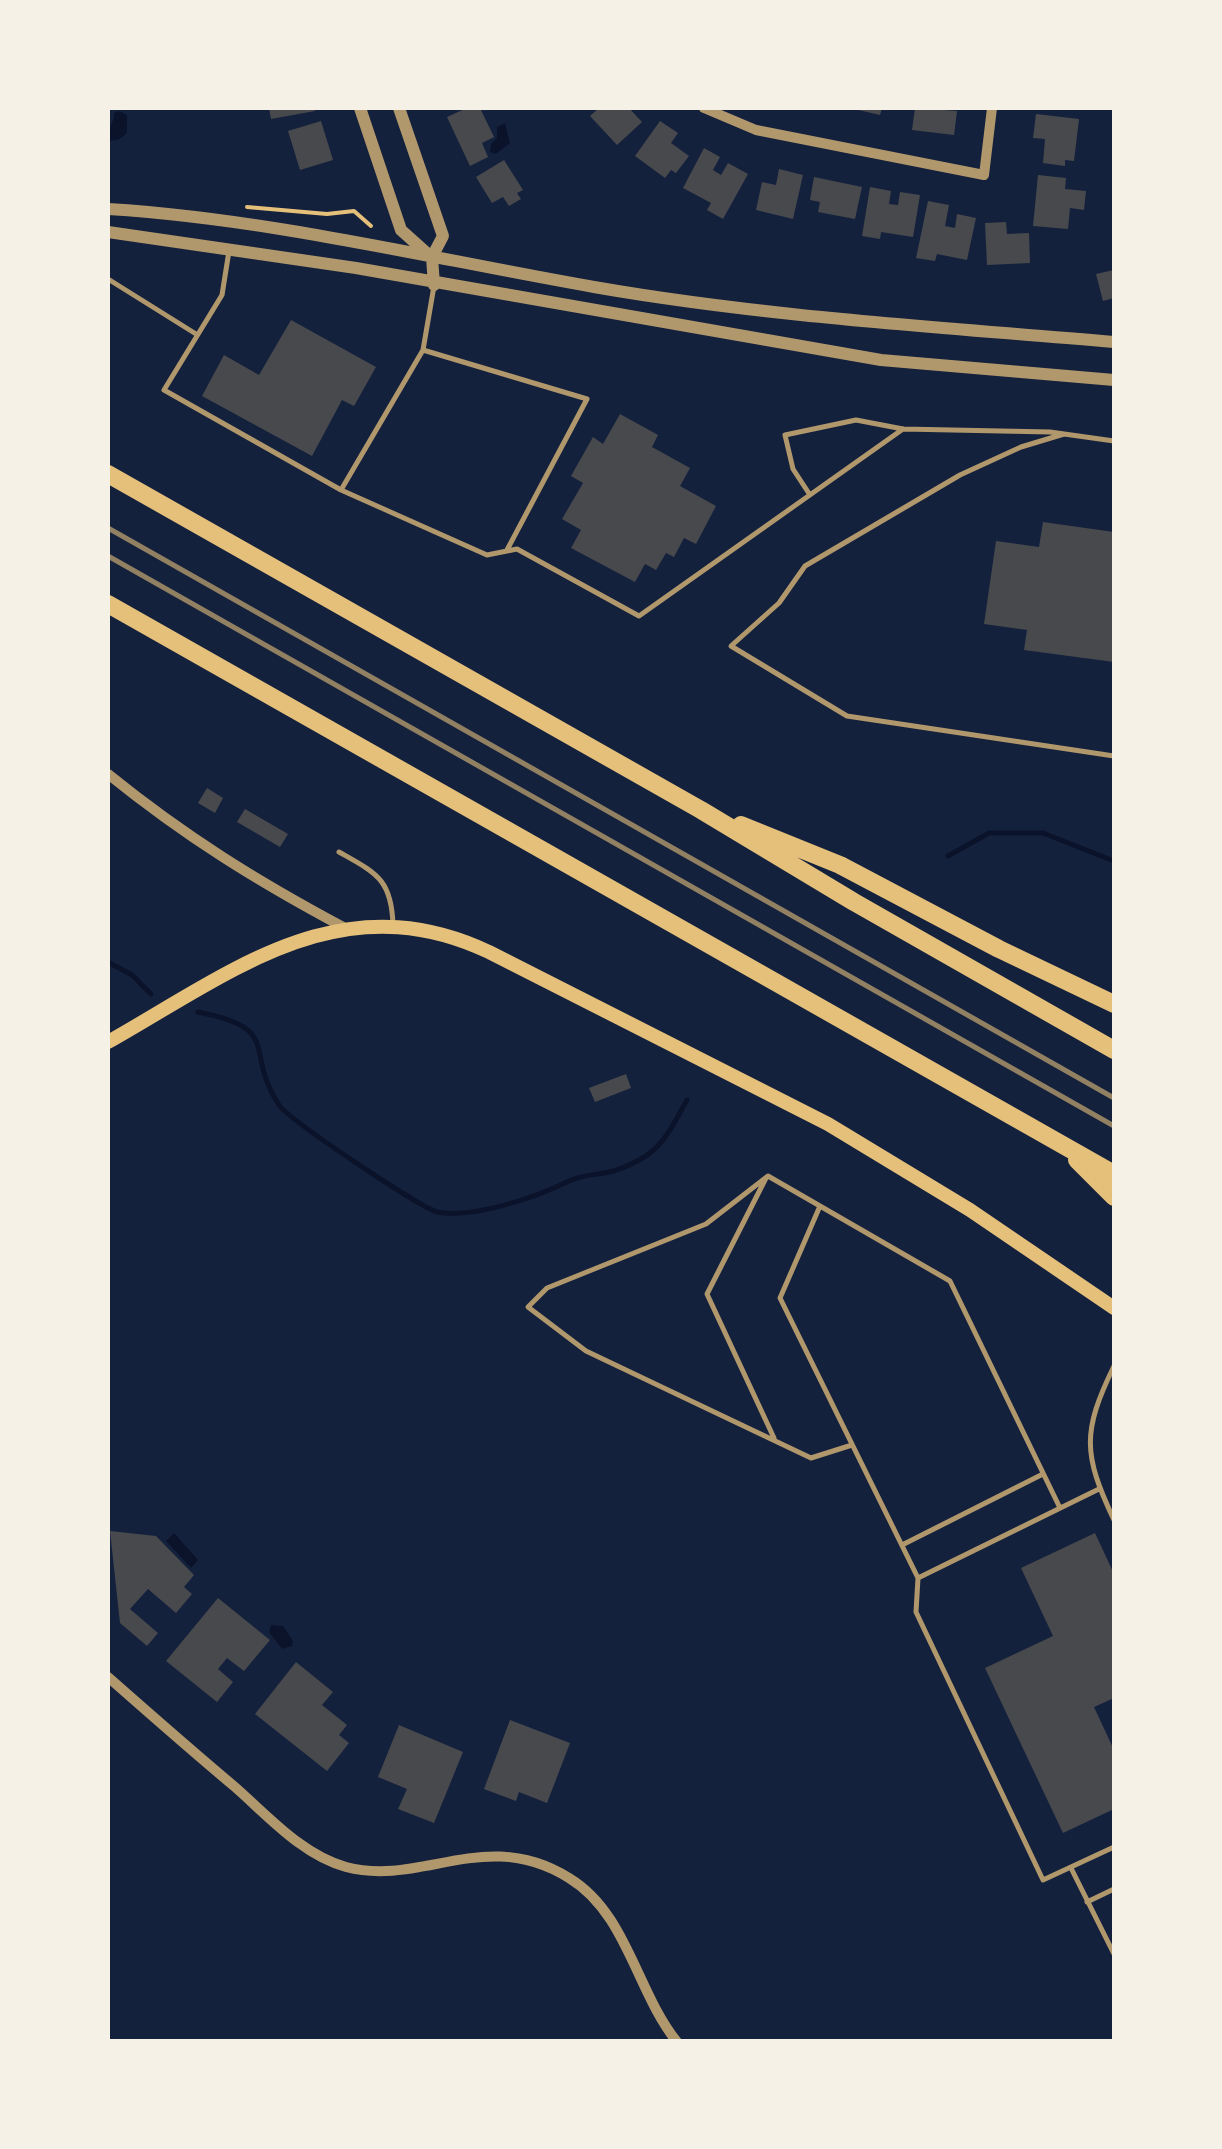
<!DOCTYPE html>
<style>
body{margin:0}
#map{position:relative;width:1222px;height:2149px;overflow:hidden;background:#14213d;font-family:"DejaVu Sans",sans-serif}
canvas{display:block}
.frame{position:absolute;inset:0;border:110px solid #f6f1e7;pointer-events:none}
</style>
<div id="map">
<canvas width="1222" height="2149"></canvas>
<div class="frame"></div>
</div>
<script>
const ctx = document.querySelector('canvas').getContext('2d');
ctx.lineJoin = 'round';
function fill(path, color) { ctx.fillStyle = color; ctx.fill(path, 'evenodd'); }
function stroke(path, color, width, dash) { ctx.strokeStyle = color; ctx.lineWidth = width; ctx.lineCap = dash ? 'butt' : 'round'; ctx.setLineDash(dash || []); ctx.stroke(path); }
fill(new Path2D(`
 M119,111L127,115V133L118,140L108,141C106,130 114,124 114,113Z
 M505,123L510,143L496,154L490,152L491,144L497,138V127Z
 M174,1533L198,1560L191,1568L166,1541Z
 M271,1625L283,1626L293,1641L292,1646L282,1649L269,1632Z`), '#0b132b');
stroke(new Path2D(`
 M948,856L989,833H1043L1114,861
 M108,962L132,975L151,994
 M198,1012C284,1029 243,1050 279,1105C289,1120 421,1208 437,1212C473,1219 537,1197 569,1181C584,1174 599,1175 614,1171C660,1155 665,1139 687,1100`), '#0b132b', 5);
fill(new Path2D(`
 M269,108H314L315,111L271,119Z
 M467,108H480L494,137L482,143L488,157L470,166L447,117Z
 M599,108H629L642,122L617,145L590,116Z
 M850,108H882L880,115Z
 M915,108L957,111L954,135L912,130Z
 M1036,114L1079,119L1074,161L1065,160V166L1043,163L1045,139L1033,138Z
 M321,121L333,160L300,170L288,131Z
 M660,121L678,133L671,143L689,156L676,173L671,170L665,178L635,156Z
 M704,148L720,157L713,170L721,175L728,163L748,174L723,219L707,210L711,203L683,188Z
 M504,160L523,190L517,193L521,199L509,206L503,197L492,203L476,177Z
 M779,169L803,175L793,219L756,210L762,182L776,185Z
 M1038,175L1066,178L1065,189L1086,191L1084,210L1070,208L1068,229L1033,226Z
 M814,177L862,187L855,219L818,212L820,202L810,200Z
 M870,187L891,191L889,204L898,205L900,192L920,195L913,237L881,232L880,239L862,236Z
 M928,201L949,205L945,226L955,228L957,214L976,218L967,260L937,254L935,261L916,258Z
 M1006,222L1007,234L1029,233L1030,263L987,265L985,223Z
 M1114,270V298L1103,301L1096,274Z
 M291,320L376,367L354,406L342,400L312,456L202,396L224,355L259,375Z
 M620,414L658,435L652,447L690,468L680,486L716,506L696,544L684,538L674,557L666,553L656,570L645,564L635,582L571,548L581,530L562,519L583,483L571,476L593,437L603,444Z
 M1043,522L1114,532V662L1024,650L1027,630L984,624L996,541L1039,547Z
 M207,788L223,798L215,813L198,803Z
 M245,809L288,834L280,847L237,822Z
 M626,1074L631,1088L595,1102L589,1088Z
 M110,1531L156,1536L194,1575L184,1587L192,1594L176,1613L148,1589L130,1609L158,1633L147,1646L120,1623Z
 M1095,1533L1114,1574V1698L1094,1707L1114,1750V1809L1063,1833L985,1668L1053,1636L1021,1568Z
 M218,1598L270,1640L244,1671L227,1658L218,1669L233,1682L217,1702L166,1661Z
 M296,1662L333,1692L322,1705L347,1725L339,1735L349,1743L327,1771L255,1714Z
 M510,1720L570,1743L547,1803L519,1792L516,1801L484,1789Z
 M399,1725L463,1752L434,1823L398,1809L407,1789L378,1777Z`), '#48494c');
stroke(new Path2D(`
 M247,207L327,214L354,211L371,226`), '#e5c07b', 4);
stroke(new Path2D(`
 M229,251L222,295L164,390L341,490L487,555L517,549L639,616L903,429
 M108,279L196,334
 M423,350L587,399L507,550
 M1064,434L1021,447L960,475L805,566L779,603L731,646L847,716L1114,756
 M341,490L423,350L434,286
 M810,495L793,469L785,435L856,420L903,429L1050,432L1114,441
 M339,852C376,873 392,879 393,926
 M766,1178L707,1294L774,1438
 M820,1206L768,1176L706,1224L547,1288L528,1307L586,1351L811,1458L852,1445
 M1114,1366C1082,1432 1083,1454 1114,1520
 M1099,1489L918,1578L916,1612L1043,1880L1114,1847
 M902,1545L1043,1474
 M918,1578L780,1298L820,1206L950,1281L1060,1508
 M1071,1868L1114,1954
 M1087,1902L1114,1889`), '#b1986c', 5);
stroke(new Path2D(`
 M704,108L756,130L984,175L992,108
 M108,774C186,837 257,881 345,928
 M108,1677C150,1714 192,1751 235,1787C267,1815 302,1855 346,1867C422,1887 486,1826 569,1878C627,1913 636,1991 677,2042`), '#b1986c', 10);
stroke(new Path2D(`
 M360,108L401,230L430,256
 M399,108L443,236L432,257L434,285
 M108,209C271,219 433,259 594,287C766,317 941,327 1114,342
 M108,232L356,268L881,360L1114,380`), '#b1986c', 12);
stroke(new Path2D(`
 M108,1042C232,972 341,882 489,952L828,1124L970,1210L1114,1308`), '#e5c07b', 14);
stroke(new Path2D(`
 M108,474L701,810L854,902L1114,1050
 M108,604L1114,1174
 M741,825L840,865L999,949L1114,1004
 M1077,1160L1114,1197`), '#e5c07b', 18);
stroke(new Path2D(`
 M108,528L1114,1098
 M108,556L1114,1126`), '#918062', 5);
</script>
